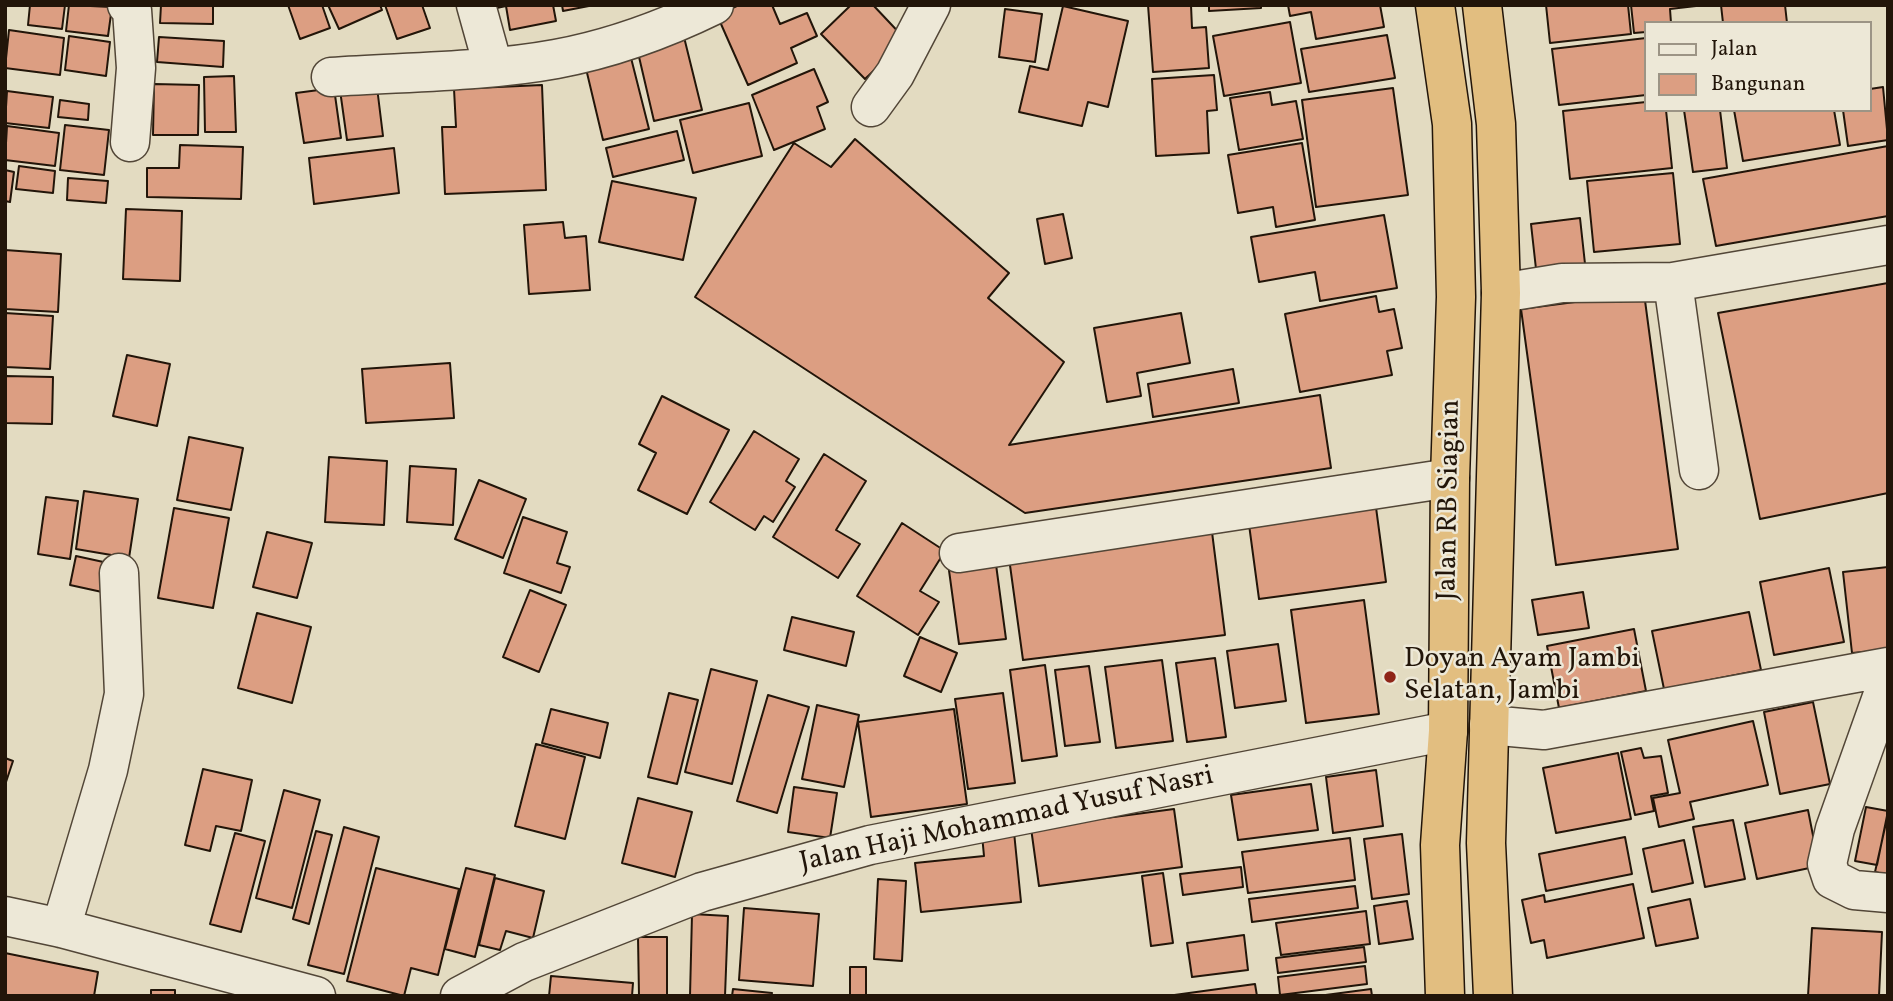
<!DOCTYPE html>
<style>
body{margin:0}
#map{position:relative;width:1893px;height:1001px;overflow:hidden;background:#e3dbc1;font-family:Vollkorn,serif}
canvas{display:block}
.frame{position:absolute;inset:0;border:7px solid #221509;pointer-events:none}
.legend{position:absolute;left:1644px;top:21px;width:228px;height:91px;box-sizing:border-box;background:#ede8d7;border:2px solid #9c9485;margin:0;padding:9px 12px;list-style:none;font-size:21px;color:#221509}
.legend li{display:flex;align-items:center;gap:14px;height:35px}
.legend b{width:35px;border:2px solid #9c9485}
</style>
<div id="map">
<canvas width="1893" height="1001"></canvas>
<div class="frame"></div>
<ul class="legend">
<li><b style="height:9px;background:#ede8d7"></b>Jalan</li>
<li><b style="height:19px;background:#dc9e82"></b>Bangunan</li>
</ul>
</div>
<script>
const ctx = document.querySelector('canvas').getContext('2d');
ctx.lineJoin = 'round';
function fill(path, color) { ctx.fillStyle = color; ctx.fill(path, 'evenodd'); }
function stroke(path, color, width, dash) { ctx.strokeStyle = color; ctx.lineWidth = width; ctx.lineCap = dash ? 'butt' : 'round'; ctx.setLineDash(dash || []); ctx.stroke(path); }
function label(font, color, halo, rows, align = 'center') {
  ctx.font = font + ' Vollkorn,serif'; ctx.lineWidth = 5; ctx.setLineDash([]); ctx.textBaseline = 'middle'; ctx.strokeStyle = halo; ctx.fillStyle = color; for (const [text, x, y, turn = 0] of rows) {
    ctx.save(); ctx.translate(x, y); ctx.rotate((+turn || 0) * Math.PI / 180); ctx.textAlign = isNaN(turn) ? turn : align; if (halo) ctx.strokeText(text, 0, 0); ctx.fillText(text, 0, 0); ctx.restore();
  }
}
const building = new Path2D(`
 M30,5H65L62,29L28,25Z
 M69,5L112,7L108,36L66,31Z
 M161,5H213V24L160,23Z
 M288,5H322L330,28L300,39Z
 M328,5H380L382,10L339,29Z
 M385,5H422L430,28L397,39Z
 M491,5H553L556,21L510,30L506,6L492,9Z
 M562,5H594L563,11Z
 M739,5H772L780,24L807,13L817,36L791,48L797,63L748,85L717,15Z
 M851,5H873L906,40L865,79L821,34Z
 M1148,5H1191L1192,28L1206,27L1209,68L1153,72Z
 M1209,5H1261V8L1209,11Z
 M1288,5H1380L1384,27L1316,39L1311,12L1290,16Z
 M1546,5H1628L1631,34L1550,43Z
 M1631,5H1696V6L1670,9L1671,23H1646V32L1634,33Z
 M1721,5H1785L1787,23H1723Z
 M1063,6L1128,21L1108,107L1088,102L1082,126L1019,112L1030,66L1048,70Z
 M1005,9L1042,14L1035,62L999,57Z
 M1290,22L1301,83L1224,96L1213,36Z
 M9,30L64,38L60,75L5,68Z
 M683,33L702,110L654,121L636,44Z
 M1387,35L1395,78L1309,92L1301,49Z
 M69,36L110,42L106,76L65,70Z
 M159,37L224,41L223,67L157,62Z
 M1646,38V95L1559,105L1552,49Z
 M628,46L649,129L603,140L583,56Z
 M814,69L828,102L817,107L825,129L774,150L752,95Z
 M1214,75L1217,110L1207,111L1209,153L1156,156L1152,79Z
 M234,76L236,132H205L204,77Z
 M376,79L383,136L347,140L339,83Z
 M154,84L199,85L198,135H153Z
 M542,85L546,190L445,194L442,127H456L454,89Z
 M1883,87L1888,140L1848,146L1843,110H1870V89Z
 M334,88L341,138L304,143L296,93Z
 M1393,88L1408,195L1316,207L1302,100Z
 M7,91L53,97L49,128L5,123Z
 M1270,92L1272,105L1296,101L1303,139L1239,150L1230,98Z
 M60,100L89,104L88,120L58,117Z
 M1646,102V110H1666L1672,168L1570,179L1563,111Z
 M749,103L762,156L693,173L680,120Z
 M1684,110H1720L1727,168L1693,172Z
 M1734,110H1834L1840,145L1743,161Z
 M65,125L109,130L104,175L60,170Z
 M7,126L59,133L55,166L5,160Z
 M677,131L684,160L613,177L606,148Z
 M855,139L1009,273L988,298L1064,362L1009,445L1320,395L1331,468L1025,513L695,297L794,143L831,167Z
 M1302,143L1315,220L1276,227L1273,207L1238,213L1228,155Z
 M180,145L243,147L241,199L147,197V168H179Z
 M1888,146V216L1716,246L1703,179Z
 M394,148L399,193L314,204L309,158Z
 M19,166L55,171L53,193L16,189Z
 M5,170L14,172L10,202L5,201Z
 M1673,173L1680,244L1594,252L1587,181Z
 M68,178L108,181L106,203L67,200Z
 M612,181L696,198L683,260L599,242Z
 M126,209L182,211L180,281L123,279Z
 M1063,214L1072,258L1045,264L1037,219Z
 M1384,215L1397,288L1320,301L1315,272L1259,282L1251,237Z
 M1580,218L1586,273L1537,278L1531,224Z
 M563,222L565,238L586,236L590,290L529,294L524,225Z
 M5,250L61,254L58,312L5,309Z
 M1888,283V493L1760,519L1718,313Z
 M1644,293L1678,549L1556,565L1521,309Z
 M1376,296L1379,312L1394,309L1402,348L1387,351L1392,375L1300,392L1285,314Z
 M5,313L53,316L50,369L5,367Z
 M1181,313L1190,363L1137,373L1141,396L1107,402L1094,328Z
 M127,355L170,364L157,426L113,416Z
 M450,363L454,418L366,423L362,369Z
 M1233,369L1239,403L1153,417L1148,384Z
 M6,376L53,377L52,424L5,423Z
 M662,396L729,430L687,514L638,490L656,453L639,444Z
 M754,431L799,459L786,481L795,487L773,522L764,516L755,530L710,502Z
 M189,437L243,448L231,510L177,500Z
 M824,454L866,481L836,530L860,544L838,578L773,537Z
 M329,457L387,461L384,525L325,522Z
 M410,466L456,469L453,525L407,522Z
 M479,480L526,499L503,558L455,539Z
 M84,491L138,499L129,558L76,549Z
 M46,497L78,501L70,559L38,554Z
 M1375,500L1386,582L1259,599L1248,517Z
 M174,508L229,518L213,608L158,598Z
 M523,517L567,532L557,563L570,567L561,593L504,573Z
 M902,523L945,551L920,591L939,602L918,635L857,596Z
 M267,532L312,543L297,598L253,587Z
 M1212,532L1225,635L1023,660L1009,558Z
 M76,556L108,563L102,592L70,585Z
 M995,557L1006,639L959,644L948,563Z
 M1888,567V650L1852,653L1843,572Z
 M1829,568L1844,642L1774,655L1760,582Z
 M530,590L566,605L539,672L503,657Z
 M1583,592L1589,628L1538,635L1532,600Z
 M1364,600L1379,714L1306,723L1291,610Z
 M1749,612L1761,670L1664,689L1652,631Z
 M257,613L311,627L292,703L238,688Z
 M792,617L854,632L846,666L784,650Z
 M1634,629L1646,691L1559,708L1547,646Z
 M920,637L957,653L941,692L904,676Z
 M1278,644L1286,701L1235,708L1227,651Z
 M1215,658L1226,737L1187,742L1176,663Z
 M1162,660L1173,741L1116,748L1105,667Z
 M1045,665L1057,756L1022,761L1010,670Z
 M1089,666L1100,742L1065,746L1055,670Z
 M711,669L757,681L732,784L685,772Z
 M669,693L698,700L677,784L648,777Z
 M1003,693L1015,783L968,789L955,699Z
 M768,695L809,707L777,813L737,801Z
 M1813,702L1830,784L1780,794L1764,712Z
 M817,705L859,715L844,787L802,779Z
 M551,709L608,723L600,758L542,743Z
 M954,709L967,804L871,817L858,722Z
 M1753,721L1768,785L1690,802L1694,819L1659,827L1653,798L1680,793L1668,740Z
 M536,744L585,757L565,839L515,826Z
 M1641,748L1644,758L1661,756L1668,793L1651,796L1654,811L1635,815L1621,752Z
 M1618,753L1631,819L1556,833L1543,768Z
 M5,758L13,761L5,785Z
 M203,769L252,780L241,831L216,826L210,851L185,845Z
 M1376,770L1383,826L1333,833L1326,777Z
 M1311,784L1318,830L1238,840L1231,795Z
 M794,787L837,793L830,838L788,832Z
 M284,790L320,800L292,908L256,898Z
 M638,798L692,812L675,877L622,863Z
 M1866,807L1888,811L1877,865L1855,861Z
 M1174,809L1182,867L1039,886L1031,828Z
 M1808,810L1819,866L1757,879L1745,823Z
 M1888,814V875L1875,872Z
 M1733,820L1745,879L1705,887L1693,827Z
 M344,827L379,837L344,974L308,965Z
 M316,831L332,835L309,924L293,919Z
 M1014,832L1021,902L921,912L915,863L984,856L982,835Z
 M235,833L265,841L241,932L210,924Z
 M1402,834L1409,894L1372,899L1364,839Z
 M1625,837L1632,874L1546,891L1539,854Z
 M1350,838L1355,880L1248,893L1242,852Z
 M1684,840L1693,883L1652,892L1643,849Z
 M1241,867L1243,887L1183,895L1180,874Z
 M376,868L459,889L438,975L411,968L404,996L347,981Z
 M466,868L495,875L475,957L445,949Z
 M1163,873L1173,943L1151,946L1142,876Z
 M495,878L544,891L533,938L506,931L500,950L479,945Z
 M878,879L906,881L902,961L874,959Z
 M1633,884L1644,938L1547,958L1544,940L1531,943L1522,900L1544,895L1545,902Z
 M1355,886L1358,908L1252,922L1249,899Z
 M1690,899L1698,938L1656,946L1648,908Z
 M1407,901L1413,939L1379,944L1374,906Z
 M744,908L819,914L813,986L739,980Z
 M1366,911L1370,944L1281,955L1276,923Z
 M692,914L728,916L725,996H690Z
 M1812,928L1882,932L1879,996H1808Z
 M1244,935L1248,970L1192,977L1187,943Z
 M638,937H667V996H639Z
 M1364,947L1366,962L1278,973L1276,958Z
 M5,953L98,972L94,996H5Z
 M1365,966L1367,984L1280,995L1278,977Z
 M850,967H866V996H850Z
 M551,976L633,983L632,996H549Z
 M1255,984L1257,996H1167Z
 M733,989L772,993L771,996H732Z
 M1371,989L1372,996H1318Z
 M151,990H175V996H151Z`);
fill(building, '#dc9e82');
stroke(building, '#221509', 2);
const minor = new Path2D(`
 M127,5L132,10L136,68L130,142
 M476,5L493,66
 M331,77C404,72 485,72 556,59C610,49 665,29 714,5
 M871,107L895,74L931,5
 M1673,282L1699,470
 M1501,293L1562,283L1673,282L1888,245
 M959,553L1450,478
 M1888,680L1835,829L1827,864L1832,879L1854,890L1888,893
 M1489,725L1544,730L1888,667
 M5,916L61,928L316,996
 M61,928L108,770L124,694L119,573
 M460,996L524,962L702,892L870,845L1448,731`);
const highway = new Path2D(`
 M1435,5L1452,124L1456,297L1450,478L1448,731L1440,845L1445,996
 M1482,5L1496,124L1501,293L1486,843L1493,996`);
stroke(minor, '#524637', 41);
stroke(highway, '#221509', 41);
stroke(minor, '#ede8d7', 38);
stroke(highway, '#e2be80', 38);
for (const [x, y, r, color] of [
 [1390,677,7,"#8f2418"]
]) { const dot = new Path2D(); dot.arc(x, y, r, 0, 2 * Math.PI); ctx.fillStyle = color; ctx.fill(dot); stroke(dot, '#ede8d7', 2.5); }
label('28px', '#221509', '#ede8d7', [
 ["Jalan RB Siagian",1451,500,-89],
 ["Jalan Haji Mohammad Yusuf Nasri",1007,821,-12]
]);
label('28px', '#221509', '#ede8d7', [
 ["Doyan Ayam Jambi",1404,661],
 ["Selatan, Jambi",1404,693]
], 'left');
</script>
